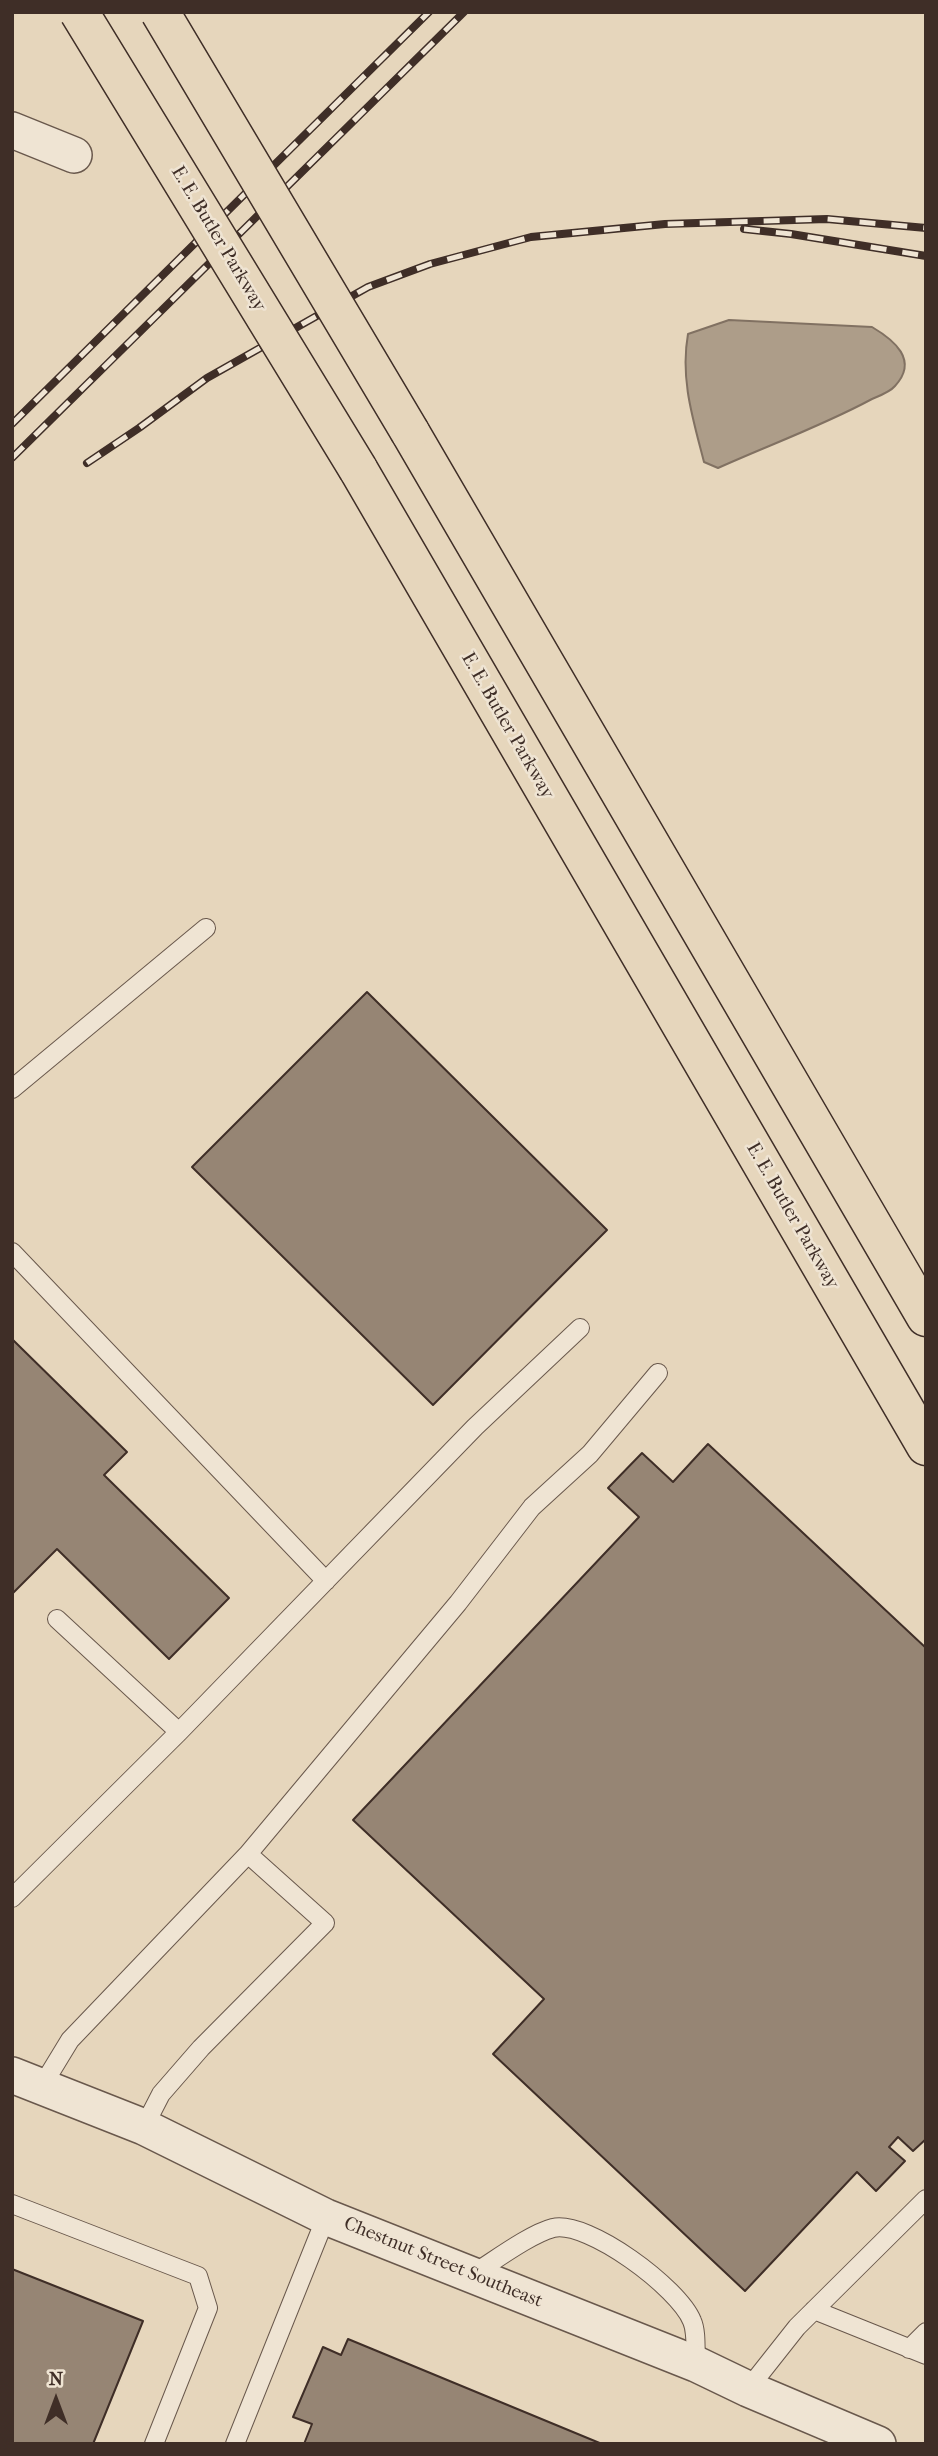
<!DOCTYPE html>
<style>
body{margin:0}
#map{position:relative;width:938px;height:2456px;overflow:hidden;background:#e6d6bc;font-family:"IM FELL French Canon",serif}
canvas{display:block}
.frame{position:absolute;inset:0;border:14px solid #3f2e27;pointer-events:none}
.north{position:absolute;left:21px;top:2365px;width:70px;height:70px;-webkit-text-stroke:5px #efe4d3;paint-order:stroke;rotate:0deg;font-size:19px;font-weight:700;line-height:28px;text-align:center;color:#3f2e27}
.north::after{content:'';display:block;margin:auto;width:24px;height:32px;background:#3f2e27;clip-path:polygon(50% 0,100% 100%,50% 72%,0 100%)}
</style>
<div id="map">
<canvas width="938" height="2456"></canvas>
<div class="frame"></div>
<div class="north">N</div>
</div>
<script>
const ctx = document.querySelector('canvas').getContext('2d');
ctx.lineJoin = 'round';
function fill(path, color) { ctx.fillStyle = color; ctx.fill(path, 'evenodd'); }
function stroke(path, color, width, dash) { ctx.strokeStyle = color; ctx.lineWidth = width; ctx.lineCap = dash ? 'butt' : 'round'; ctx.setLineDash(dash || []); ctx.stroke(path); }
function label(font, color, halo, rows, align = 'center') {
  ctx.font = font + ' "IM FELL French Canon",serif'; ctx.lineWidth = 5; ctx.setLineDash([]); ctx.textBaseline = 'middle'; ctx.strokeStyle = halo; ctx.fillStyle = color; for (const [text, x, y, turn = 0] of rows) {
    ctx.save(); ctx.translate(x, y); ctx.rotate((+turn || 0) * Math.PI / 180); ctx.textAlign = isNaN(turn) ? turn : align; if (halo) ctx.strokeText(text, 0, 0); ctx.fillText(text, 0, 0); ctx.restore();
  }
}
const water = new Path2D(`
 M729,320L872,327C894,340 919,360 895,386C890,392 879,396 872,399C822,426 769,445 718,468L704,462C693,419 680,379 688,334Z`);
fill(water, '#ad9d89');
stroke(water, '#817162', 2);
const building = new Path2D(`
 M367,992L607,1230L433,1405L192,1167Z
 M12,1339L127,1452L104,1475L229,1598L169,1659L57,1549L12,1594Z
 M708,1444L926,1648V2139L913,2151L898,2137L889,2147L905,2161L876,2191L857,2172L745,2291L493,2054L544,1999L353,1820L639,1517L608,1488L642,1453L673,1482Z
 M12,2269L143,2321L93,2444H12Z
 M348,2339L602,2444H304L312,2424L293,2417L323,2347L341,2355Z`);
fill(building, '#968574');
stroke(building, '#3f2e27', 2);
const lane = new Path2D(`
 M12,1089L206,928
 M12,1252L326,1581
 M57,1619L179,1732
 M248,1854L458,1603L532,1507L590,1454L658,1373
 M12,1898L179,1732L475,1427L580,1328
 M42,2086L70,2040L248,1854L325,1923L201,2048L161,2094L144,2127
 M12,2204L198,2276L208,2308L154,2444
 M473,2274C494,2261 530,2234 553,2228C588,2220 679,2288 692,2321C697,2332 695,2351 696,2364
 M814,2310L926,2355
 M909,2349L926,2332
 M748,2389L797,2327L926,2199
 M235,2444L326,2217`);
const street = new Path2D(`
 M12,130L74,155
 M12,2075L144,2127L326,2217L696,2364L748,2389L878,2444`);
const highway = new Path2D(`
 M410,432L926,1317
 M358,469L926,1446`);
stroke(lane, '#69584c', 20);
stroke(street, '#69584c', 38);
stroke(highway, '#3f2e27', 41);
stroke(lane, '#efe4d3', 18);
stroke(street, '#efe4d3', 35);
stroke(highway, '#e6d6bc', 38);
const rail = new Path2D(`
 M744,229L791,234L926,256
 M12,424L429,12
 M12,458L464,12
 M87,463L139,428L207,378L368,287L430,264L531,237L665,224L827,219L926,228`);
stroke(rail, '#3f2e27', 8);
stroke(rail, '#efe4d3', 5, [16]);
const highwayBridge = new Path2D(`
 M79,12L358,469
 M160,12L410,432`);
stroke(highwayBridge, '#3f2e27', 41, []);
stroke(highwayBridge, '#e6d6bc', 38);
label('19px', '#3f2e27', '#efe4d3', [
 ["E. E. Butler Parkway",218,239,59],
 ["E. E. Butler Parkway",507,726,60],
 ["E. E. Butler Parkway",792,1216,60],
 ["Chestnut Street Southeast",443,2263,22]
]);
</script>
